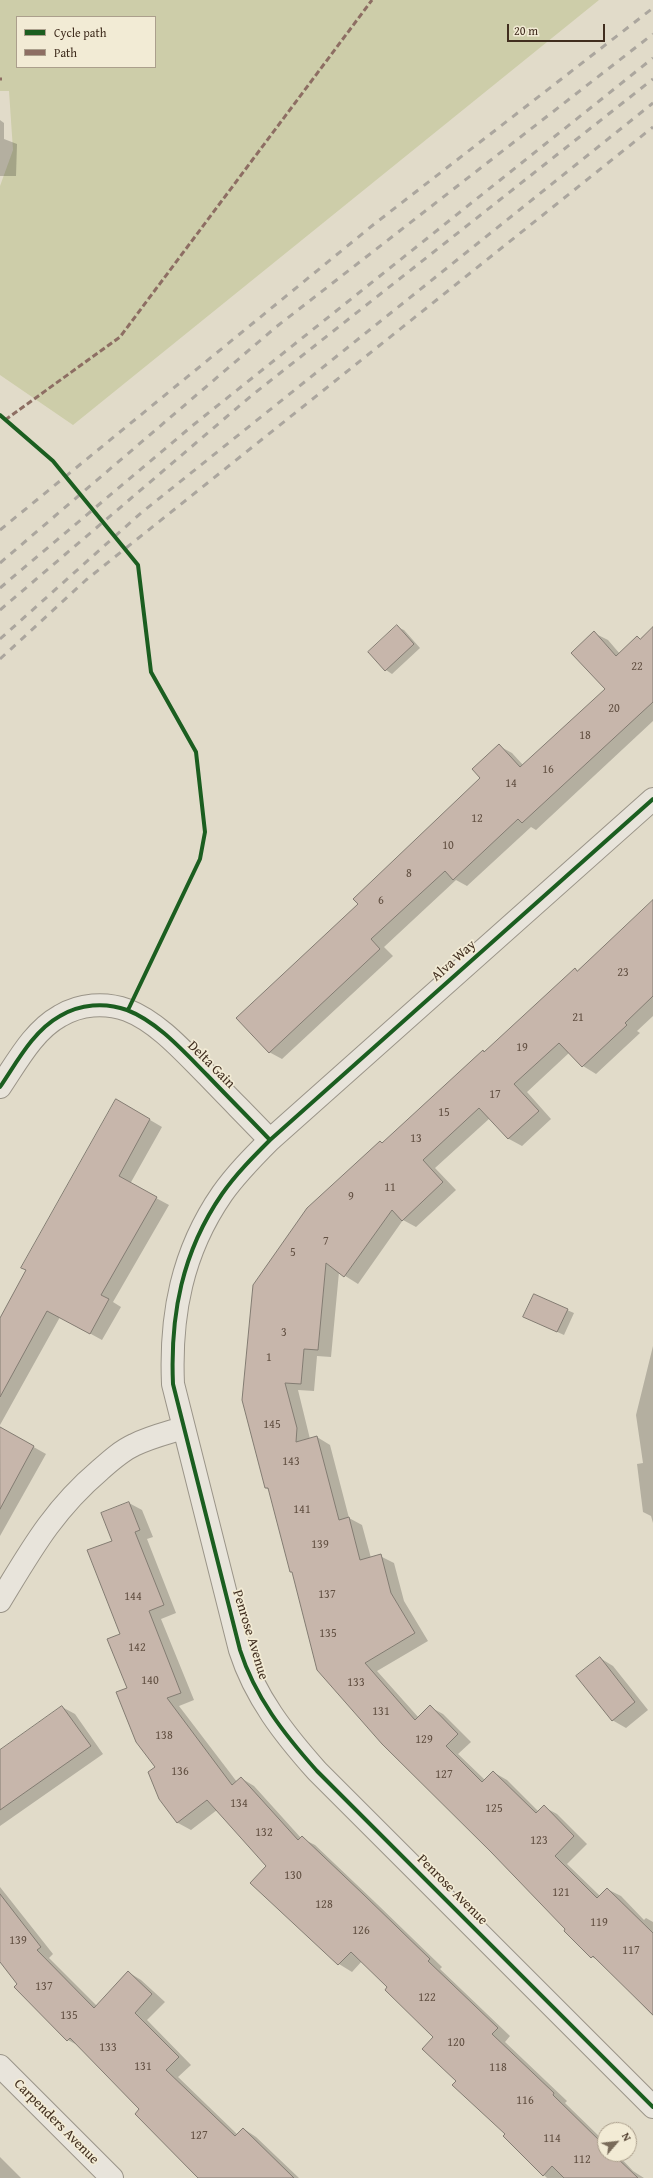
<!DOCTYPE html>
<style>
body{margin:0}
#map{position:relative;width:653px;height:2178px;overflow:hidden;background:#e1dbc9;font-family:"Gentium Book Plus",serif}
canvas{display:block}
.legend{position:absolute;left:16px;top:16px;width:140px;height:52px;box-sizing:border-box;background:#f2ebd5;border:1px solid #ab9f8c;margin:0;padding:5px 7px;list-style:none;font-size:12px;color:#412e1f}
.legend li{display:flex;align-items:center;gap:8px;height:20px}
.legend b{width:20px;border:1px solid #ab9f8c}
.north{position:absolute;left:597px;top:2122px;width:40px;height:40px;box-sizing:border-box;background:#f2ebd5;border:1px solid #ab9f8c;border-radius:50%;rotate:62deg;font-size:11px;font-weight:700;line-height:16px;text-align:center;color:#412e1f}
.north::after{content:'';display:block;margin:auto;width:14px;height:18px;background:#796b5a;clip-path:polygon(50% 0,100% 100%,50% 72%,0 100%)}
.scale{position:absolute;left:507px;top:24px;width:98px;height:18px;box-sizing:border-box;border:2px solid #412e1f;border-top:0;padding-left:5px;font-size:12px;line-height:14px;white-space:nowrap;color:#412e1f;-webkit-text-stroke:3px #f2ebd5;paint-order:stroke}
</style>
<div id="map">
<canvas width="653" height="2178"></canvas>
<ul class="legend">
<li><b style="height:5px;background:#1b5e20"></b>Cycle path</li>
<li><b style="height:5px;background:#8d6e63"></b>Path</li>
</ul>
<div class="north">N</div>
<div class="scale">20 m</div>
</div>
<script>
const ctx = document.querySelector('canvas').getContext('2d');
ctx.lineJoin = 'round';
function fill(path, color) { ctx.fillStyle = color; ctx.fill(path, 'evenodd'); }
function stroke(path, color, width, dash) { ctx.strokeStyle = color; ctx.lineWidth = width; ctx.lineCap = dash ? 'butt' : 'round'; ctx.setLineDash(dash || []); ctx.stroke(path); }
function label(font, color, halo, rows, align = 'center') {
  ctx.font = font + ' "Gentium Book Plus",serif'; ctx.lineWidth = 3.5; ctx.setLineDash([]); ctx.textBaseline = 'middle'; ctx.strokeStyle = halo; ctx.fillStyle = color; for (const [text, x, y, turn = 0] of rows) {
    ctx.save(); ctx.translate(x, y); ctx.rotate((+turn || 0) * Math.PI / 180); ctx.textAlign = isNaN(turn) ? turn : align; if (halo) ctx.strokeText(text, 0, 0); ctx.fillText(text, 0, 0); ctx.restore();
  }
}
fill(new Path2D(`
 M0,0H599L73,425L0,375V186L13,150L9,91H0ZM17,17H155V67H17Z`), '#cdcda9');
fill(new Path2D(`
 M0,120L4,123V139L17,144L16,176H0Z
 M397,627L404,630L420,648L392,674L386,670Z
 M653,629V721L536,830L531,827L467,886L456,880L384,947L393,956L282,1059L269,1052L359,904L481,778L499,746L512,753L523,765L606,689L594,633L608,640L620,654L641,640Z
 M653,902V1016L637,1031L640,1033L596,1074L583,1066L570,1052L527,1092L551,1119L522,1146L509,1139L490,1118L435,1168L456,1190L416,1227L403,1220L358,1284L339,1272L331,1357L317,1356L314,1391L298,1390L310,1439L317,1437L330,1445L349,1518L362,1525L371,1558L380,1556L394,1563L404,1601L428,1641L377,1671L419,1718L430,1707L443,1714L471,1742L458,1754L485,1780L493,1772L507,1780L539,1812L544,1807L557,1814L587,1844L567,1864L600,1896L607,1889L621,1896L644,1920L646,1918L653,1922V2016L601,1962L592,1957L565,1931L567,1929L293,1573L269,1490L266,1488L243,1400L383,1144L575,970L578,972Z
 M116,1100L162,1127L130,1184L169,1205L113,1302L121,1307L102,1340L60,1317L0,1425V1320Z
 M567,1310L574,1313L564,1335L531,1320Z
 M653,1346V1523L651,1516L643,1512L637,1464L643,1463L636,1415Z
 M0,1428L46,1454L0,1536Z
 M129,1503L142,1510L153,1537L147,1539L176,1613L161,1619L194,1700L179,1706L237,1782L241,1778L254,1786L301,1838L315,1845L377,1904L442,1967L440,1969L510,2036L505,2042L567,2101L565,2103L605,2142V2154H617L633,2171L644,2178H547L504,2136L506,2134L458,2081L435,2037L389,1987L362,1961L352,1972L339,1964L251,1883L267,1866L217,1810L191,1830L178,1823L160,1799L156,1767L128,1688L113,1541Z
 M600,1658L613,1666L648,1710L626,1728L612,1720Z
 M62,1707L75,1714L103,1754L0,1826V1751Z
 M0,1887L53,1954L49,1958L97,2006L128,1972L141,1980L165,2002L147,2020L191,2065L178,2077L238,2135L244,2129L256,2137L299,2178H201L140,2109L79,2046L68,2040L0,1960Z
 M0,2157L21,2178H0Z`), '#0003');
const building = new Path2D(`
 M397,625L414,644L385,671L368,652Z
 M653,627V702L522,823L518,819L453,880L445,871L371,939L380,949L269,1053L236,1018L358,904L353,899L480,778L472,769L499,744L520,767L605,689L571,653L594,631L616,656L637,636L640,639Z
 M653,900V996L625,1023L627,1025L582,1067L559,1043L514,1084L539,1111L508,1139L479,1108L423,1160L443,1182L402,1221L392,1210L344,1277L326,1263L318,1350L304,1349L301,1384L285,1383L297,1428L296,1442L317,1436L339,1520L349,1517L360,1560L381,1554L391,1593L415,1633L365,1663L415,1720L430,1705L458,1734L446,1746L482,1782L493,1771L536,1813L544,1805L574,1836L555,1856L597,1898L607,1888L653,1933V2015L593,1956L591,1958L564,1931L565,1929L491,1852L382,1744L317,1670L292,1572H290L268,1488H265L242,1400L253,1285L307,1208L380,1141L382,1143L483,1050L484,1052L575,968L577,971Z
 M116,1099L150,1119L119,1176L157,1197L101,1295L109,1299L90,1334L47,1311L0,1397V1318L26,1270L21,1268Z
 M534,1294L568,1309L557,1332L523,1317Z
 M0,1427L34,1446L0,1509Z
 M129,1502L140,1530L135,1532L164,1605L149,1611L181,1693L167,1698L232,1785L241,1777L298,1840L302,1836L364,1895L430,1959L428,1961L498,2028L492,2034L554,2093L553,2095L605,2146V2154H613L638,2178H564L552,2166L543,2176L503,2136L505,2134L452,2085L456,2081L422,2049L433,2037L385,1990L387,1987L351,1952L338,1965L250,1883L266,1866L207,1800L177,1823L159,1799L148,1772L155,1767L136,1742L116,1692L127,1688L107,1639L120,1634L87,1550L112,1541L101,1513Z
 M600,1657L635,1702L612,1721L576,1676Z
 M62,1706L91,1746L0,1810V1750Z
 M0,1894L41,1947L37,1950L94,2008L128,1971L152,1994L135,2013L179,2057L166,2070L235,2136L243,2128L294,2178H198L135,2114L139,2109L70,2038L67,2041L14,1987L17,1984L0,1962Z`);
fill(building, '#c7b6ab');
stroke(building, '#837c72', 1);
const minor = new Path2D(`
 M653,799L270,1140C253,1157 236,1174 222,1194C182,1252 170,1315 173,1384L240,1650C255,1697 284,1734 317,1771L653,2107
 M0,1087C17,1062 33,1031 60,1016C80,1004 105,1002 127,1010C158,1022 184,1052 207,1075C228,1097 249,1118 270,1140
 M0,1601C31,1550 53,1510 100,1470C110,1461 121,1451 134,1445C150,1437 167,1433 183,1428
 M0,2066L112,2178`);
stroke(minor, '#9a9488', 24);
stroke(minor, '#e8e4db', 22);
stroke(new Path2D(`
 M0,530L373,225L653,8
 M0,563L276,327L653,34
 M0,588L192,426L653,58
 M0,610L251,396L653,79
 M0,639L141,513L653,103
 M0,659L86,580L653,127`), '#aba69e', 3, [7, 7]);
stroke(new Path2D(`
 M0,79H2
 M5,420L120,337L372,0`), '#8d6e63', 3, [6, 3]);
stroke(new Path2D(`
 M0,415L53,461L138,565L151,672L196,752L205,832L200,859L128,1010
 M653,799L270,1140C253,1157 236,1174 222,1194C182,1252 170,1315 173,1384L240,1650C255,1697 284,1734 317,1771L653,2107
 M0,1087C17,1062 33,1031 60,1016C80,1004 105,1002 127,1010C158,1022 184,1052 207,1075C228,1097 249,1118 270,1140`), '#1b5e20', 4);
label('12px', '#625042', null, [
 ["22",637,667],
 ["20",614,709],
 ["18",585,736],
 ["16",548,770],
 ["14",511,784],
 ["12",477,819],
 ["10",448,846],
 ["8",409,874],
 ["6",381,901],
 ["23",623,973],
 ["21",578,1018],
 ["19",522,1048],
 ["17",495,1095],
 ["15",444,1113],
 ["13",416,1139],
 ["11",390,1188],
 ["9",351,1197],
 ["7",326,1242],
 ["5",293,1253],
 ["3",284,1333],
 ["1",269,1358],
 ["145",272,1425],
 ["143",291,1462],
 ["141",302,1510],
 ["139",320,1545],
 ["137",327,1595],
 ["144",133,1597],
 ["135",328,1634],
 ["142",137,1648],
 ["140",150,1681],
 ["133",356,1683],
 ["131",381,1712],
 ["138",164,1736],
 ["129",424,1740],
 ["136",180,1772],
 ["127",444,1775],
 ["134",239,1804],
 ["125",494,1809],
 ["132",264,1833],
 ["123",539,1841],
 ["130",293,1876],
 ["121",561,1893],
 ["128",324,1905],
 ["119",599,1923],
 ["126",361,1931],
 ["139",18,1941],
 ["117",631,1951],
 ["137",44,1987],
 ["122",427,1998],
 ["135",69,2016],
 ["120",456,2043],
 ["133",108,2048],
 ["131",143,2067],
 ["118",498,2068],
 ["116",525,2101],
 ["127",199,2136],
 ["114",552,2139],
 ["112",582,2160]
]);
label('14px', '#412e1f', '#f2ebd5', [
 ["Alva Way",454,961,-42],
 ["Delta Gain",211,1065,45],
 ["Penrose Avenue",250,1635,73],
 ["Penrose Avenue",452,1890,45],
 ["Carpenders Avenue",56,2122,45]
]);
</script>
